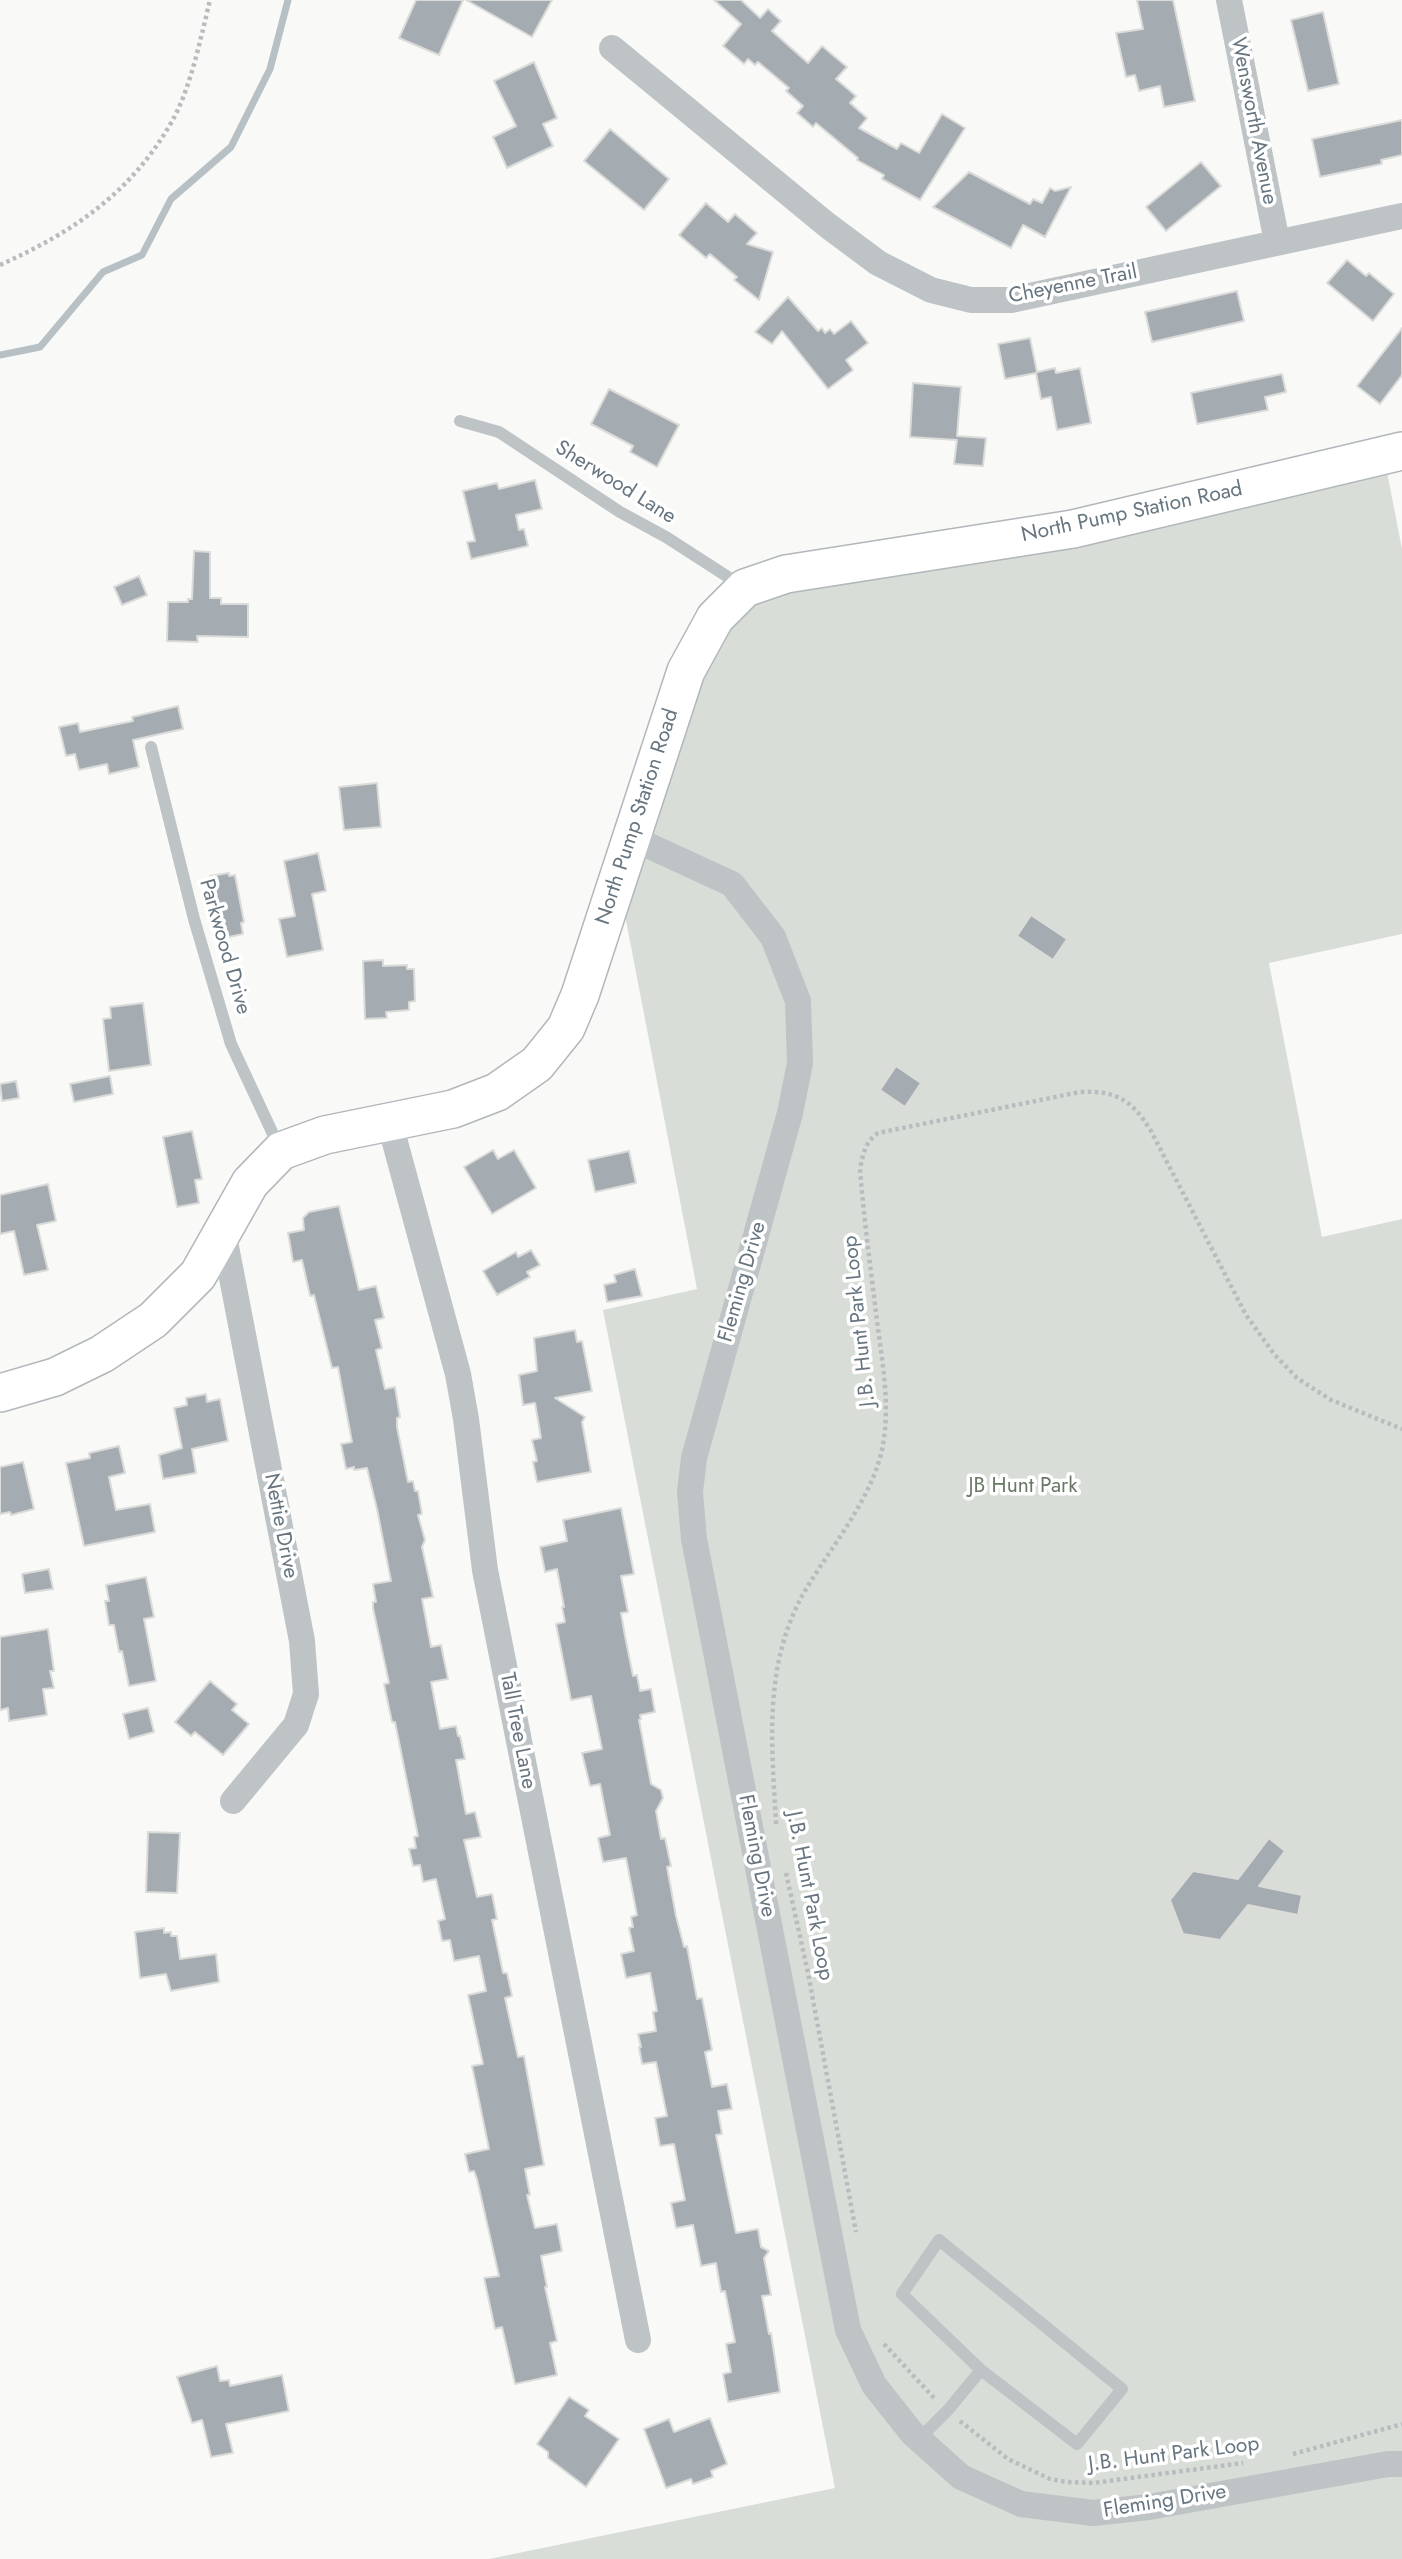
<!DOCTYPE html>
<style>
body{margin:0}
canvas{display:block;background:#f9f9f7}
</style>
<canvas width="1402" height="2559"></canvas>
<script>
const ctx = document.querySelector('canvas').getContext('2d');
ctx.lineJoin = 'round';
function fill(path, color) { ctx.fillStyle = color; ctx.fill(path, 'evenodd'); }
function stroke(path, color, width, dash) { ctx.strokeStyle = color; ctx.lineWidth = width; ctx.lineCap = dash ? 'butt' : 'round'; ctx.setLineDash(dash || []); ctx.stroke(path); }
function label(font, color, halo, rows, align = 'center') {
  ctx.font = font + ' Jost,sans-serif'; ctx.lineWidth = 7; ctx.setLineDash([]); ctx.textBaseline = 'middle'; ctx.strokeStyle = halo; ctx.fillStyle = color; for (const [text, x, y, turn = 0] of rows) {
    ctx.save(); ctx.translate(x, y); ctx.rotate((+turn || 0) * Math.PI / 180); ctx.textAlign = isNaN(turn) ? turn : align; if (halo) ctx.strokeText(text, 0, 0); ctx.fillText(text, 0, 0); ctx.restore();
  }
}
fill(new Path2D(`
 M1384,456L1402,549V934L1269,963L1322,1237L1402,1219V2559H489L835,2488L603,1310L697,1289L618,879L686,671L745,588Z`), '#d9ddd7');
stroke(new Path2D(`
 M0,355L40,347L103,272L142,255L171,199L231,147L270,69L288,0`), '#b7c1c5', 7);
const building = new Path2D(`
 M416,0H463L439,55L399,38Z
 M466,0H552L532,37Z
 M714,0H741L760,18L768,9L781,21L772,31L808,63L822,46L847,67L836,79L856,96L850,103L867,118L859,128L897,149L901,143L919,153L942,114L965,128L920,200L882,179L884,175L857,160L858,158L816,123L813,127L797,113L803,106L786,91L789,88L758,62L755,65L748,59L744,64L723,46L741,24Z
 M1137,0H1173L1195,101L1164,107L1160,86L1139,91L1135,75L1126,77L1116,33L1143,29Z
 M1323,12L1339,84L1308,91L1291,20Z
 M534,62L557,118L543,124L553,146L507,168L493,137L516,126L494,81Z
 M1402,120V155L1381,160L1382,164L1320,177L1312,139Z
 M610,129L669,179L644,210L584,161Z
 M1201,162L1221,186L1166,231L1146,207Z
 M969,172L1030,204L1033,199L1042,203L1050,188L1055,191L1071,187L1045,237L1023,225L1011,248L933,207Z
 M706,203L728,222L735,214L757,233L747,244L773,252L759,300L734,280L737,277L710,254L706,258L679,235Z
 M1347,260L1366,276L1369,273L1394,294L1373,321L1327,283Z
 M1237,291L1244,321L1152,342L1145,312Z
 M788,297L818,331L822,328L825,333L830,329L834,334L851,321L868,343L846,360L853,370L828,389L782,331L772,344L755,332Z
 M1402,328V375L1380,404L1357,386Z
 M1030,338L1037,372L1055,368L1056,373L1080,368L1091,423L1057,430L1051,397L1041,399L1036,373L1005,379L998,344Z
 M1282,374L1286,392L1265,397L1268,410L1197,424L1191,393Z
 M913,383L961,387L957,436L986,438L983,466L954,464L957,440L910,437Z
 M609,389L679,425L657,467L630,452L633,446L591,424Z
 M535,480L542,509L516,515L519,530L524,529L528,546L471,559L467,542L475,541L463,491L497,483L499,489Z
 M194,551L210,552V598H221V604H248V637L197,636L198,642L167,641L168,602H188V599H192Z
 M139,576L147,595L122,605L114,587Z
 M178,706L183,729L133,740L139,767L109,774L107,764L79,770L75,754L66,756L59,727L78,723L80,732L133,721L132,717Z
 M377,783L381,827L344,830L339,787Z
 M318,853L326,891L312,894L323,950L287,957L279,919L295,916L284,861Z
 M229,873V876L235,875L244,922L241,923L243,934L224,938L210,876Z
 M1031,915L1067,939L1053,960L1017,936Z
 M383,960V966L407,965V969H414L415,1001L409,1002V1010L386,1012L387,1018L365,1019L363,961Z
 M143,1003L151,1065L109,1071L103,1019L111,1018L110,1007Z
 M896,1066L921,1083L905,1107L880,1090Z
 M110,1076L113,1094L74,1102L70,1084Z
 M16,1081L19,1098L2,1101L0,1084Z
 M192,1131L202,1179L195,1180L199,1203L177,1207L163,1137Z
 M493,1150L498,1159L514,1150L536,1188L492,1214L464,1167Z
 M629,1151L636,1183L595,1192L588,1160Z
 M48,1184L56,1221L37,1225L48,1270L24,1275L14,1231L0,1234V1195Z
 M339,1206L359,1290L376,1286L384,1318L375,1320L382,1348L376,1350L385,1389L395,1387L400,1417L397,1418V1427L408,1482L413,1481L415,1491H418L422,1514L418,1515L425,1540L422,1547L433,1597L422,1599L431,1647L441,1645L448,1679L431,1682L440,1729L456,1726L458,1736H460L465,1759L456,1760L466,1814L475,1812L481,1837L464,1840L477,1897L492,1894L497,1919L492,1920L503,1973H507L512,1996L505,1998L518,2057L524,2056L544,2165L525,2169L530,2195H527L535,2228L557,2224L562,2251L541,2256L547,2287H545L557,2341L550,2343L557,2375L515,2384L502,2327L495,2329L484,2278L499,2276L477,2179L474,2171L469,2172L465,2154L489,2149L472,2066L483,2064L468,1995L486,1991L479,1956L454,1961L450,1940L442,1941L438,1921L445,1919L436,1879L423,1882L420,1865L413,1866L409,1849L416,1848L414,1837L418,1836L395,1722H392L384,1684L389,1683L373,1608V1602H376L373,1584L391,1581L377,1509L367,1468L354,1470V1467L346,1469L341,1444L352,1442L338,1367L332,1368L314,1295L310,1296L302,1260L293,1262L288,1233L304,1230L303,1218L309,1212Z
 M531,1250L540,1265L527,1272L530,1277L497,1295L483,1271L516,1252L518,1257Z
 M635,1269L642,1296L607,1302L604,1285L616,1282L614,1275Z
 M575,1330L577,1342L582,1341L592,1391L555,1398L585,1417L582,1422L591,1472L537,1482L533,1462L537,1461L532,1440L541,1438L535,1403L523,1405L519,1375L537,1371L534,1338Z
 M206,1394L207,1402L220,1399L228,1441L192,1449L196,1473L163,1479L159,1455L182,1448L174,1408L187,1405L186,1398Z
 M119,1446L125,1473L109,1477L116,1510L150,1504L155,1532L84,1546L66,1463L90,1458L89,1453Z
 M23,1462L34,1509L11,1515L10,1512L0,1514V1467Z
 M621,1508L634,1574L621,1576L628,1612L621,1613L625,1636L633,1676L637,1675L640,1691L651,1689L655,1712L640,1715L641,1719L639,1720L651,1784L661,1790L663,1798L656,1811L661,1839L665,1838L671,1866L667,1867L676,1916L684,1947L687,1946L697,1999L702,1998L712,2050L705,2052L712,2087L727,2084L732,2109L718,2111L722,2134L716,2135L736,2233L758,2229L761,2247L769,2251L764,2258L771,2295L762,2296L769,2334L771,2333L780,2392L728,2402L723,2374L731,2372L726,2344L735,2342L725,2291L721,2292L716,2263L701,2266L693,2225L676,2228L671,2203L685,2200L674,2144L660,2146L655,2118L667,2116L656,2062L642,2064L639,2047H641L638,2034L656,2031L653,2012L657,2011L650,1973L626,1978L621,1954L634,1951L629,1928L633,1927L631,1917L637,1915L626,1858L603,1862L598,1838L610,1835L600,1784L590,1786L582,1753L602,1749L591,1696L571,1700L556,1624L565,1622L562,1607H564L557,1569L545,1572L540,1547L567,1541L563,1520Z
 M49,1569L53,1589L25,1593L22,1574Z
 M146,1577L154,1617L144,1619L156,1681L129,1686L122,1651L119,1652L114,1625H109L105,1601H109L106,1585Z
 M48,1629L54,1671H50L54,1688L43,1689L47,1715L9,1721L8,1708L0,1710V1637Z
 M210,1681L237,1704L232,1710L249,1724L223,1755L195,1732L191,1736L175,1722Z
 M148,1708L154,1732L129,1739L123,1714Z
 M148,1832L180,1833L177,1893L146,1892Z
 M1269,1838L1285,1851L1259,1886L1302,1895L1298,1915L1248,1905L1220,1940L1183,1934L1170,1900L1193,1871L1238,1879Z
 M164,1928V1933L171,1932V1936H177L180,1959L216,1954L219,1982L171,1991L166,1974L140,1978L135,1932Z
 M217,2366L220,2381L229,2380L230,2386L282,2375L289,2411L226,2424L233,2453L211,2457L202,2420L192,2423L177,2377Z
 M569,2397L589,2410L585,2416L619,2439L586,2487L548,2458V2452L537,2444Z
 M710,2418L727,2464L711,2471L713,2477L693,2484L691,2479L666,2488L644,2429L669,2419L674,2432Z`);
fill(building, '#a4acb2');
stroke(building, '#dbdbd9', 2);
const secondary = new Path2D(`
 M0,1393L55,1377L102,1354L153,1320L198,1275L250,1183L281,1151L325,1135L453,1109L497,1092L537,1064L566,1028L580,995L686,671L715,618L745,588L786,574L1073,529L1402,451`);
stroke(secondary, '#b1b7bb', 40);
stroke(new Path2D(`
 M0,265C73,232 130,194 171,123C190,91 201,37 210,0
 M776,1824C772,1745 763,1669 802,1596C827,1552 866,1507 880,1458C892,1413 883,1367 877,1321C871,1271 864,1220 860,1169C863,1154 865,1142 878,1133L1080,1092C1116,1090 1132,1100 1151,1131L1246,1315L1274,1354L1297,1378L1331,1400L1402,1429
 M786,1873L808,1973L856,2232
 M884,2344L935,2399
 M960,2421L1008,2459L1050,2479L1067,2482L1093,2483L1243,2463
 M1293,2454L1402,2424`), '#b9bcbf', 4.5, [3.5, 3.5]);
stroke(new Path2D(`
 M460,421L499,432L620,512L666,537L742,586
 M151,747L194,919L231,1044L280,1149
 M919,2439L948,2410L981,2370L1077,2444L1122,2389L939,2240L902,2294L981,2370`), '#bec3c6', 12);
stroke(new Path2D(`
 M1229,0L1277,242
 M612,48L827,225L878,263L931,290L971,300H1011L1402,216
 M632,838L732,884L773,937L798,1001L800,1063L790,1113L694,1458L690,1492L694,1539L848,2330L874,2385L912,2433L961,2477L1021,2504L1093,2513L1149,2507L1388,2464H1402
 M390,1124L458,1374L466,1419L485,1570L638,2340
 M223,1231L302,1641L306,1694L296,1725L233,1801`), '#bec3c6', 26);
stroke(secondary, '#fff', 37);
label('21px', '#66757f', '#fff', [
 ["Wensworth Avenue",1253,121,79],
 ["Cheyenne Trail",1073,285,-11],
 ["Sherwood Lane",615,483,32],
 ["North Pump Station Road",1132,513,-12],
 ["North Pump Station Road",638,817,-72],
 ["Parkwood Drive",224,947,74],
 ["Fleming Drive",743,1282,-74],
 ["J.B. Hunt Park Loop",860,1321,-96],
 ["Nettie Drive",280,1526,79],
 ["Tall Tree Lane",517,1731,79],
 ["Fleming Drive",756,1856,79],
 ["J.B. Hunt Park Loop",809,1896,79],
 ["J.B. Hunt Park Loop",1174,2455,-7],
 ["Fleming Drive",1165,2502,-9]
]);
label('21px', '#697865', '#fff', [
 ["JB Hunt Park",1023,1487]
]);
</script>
